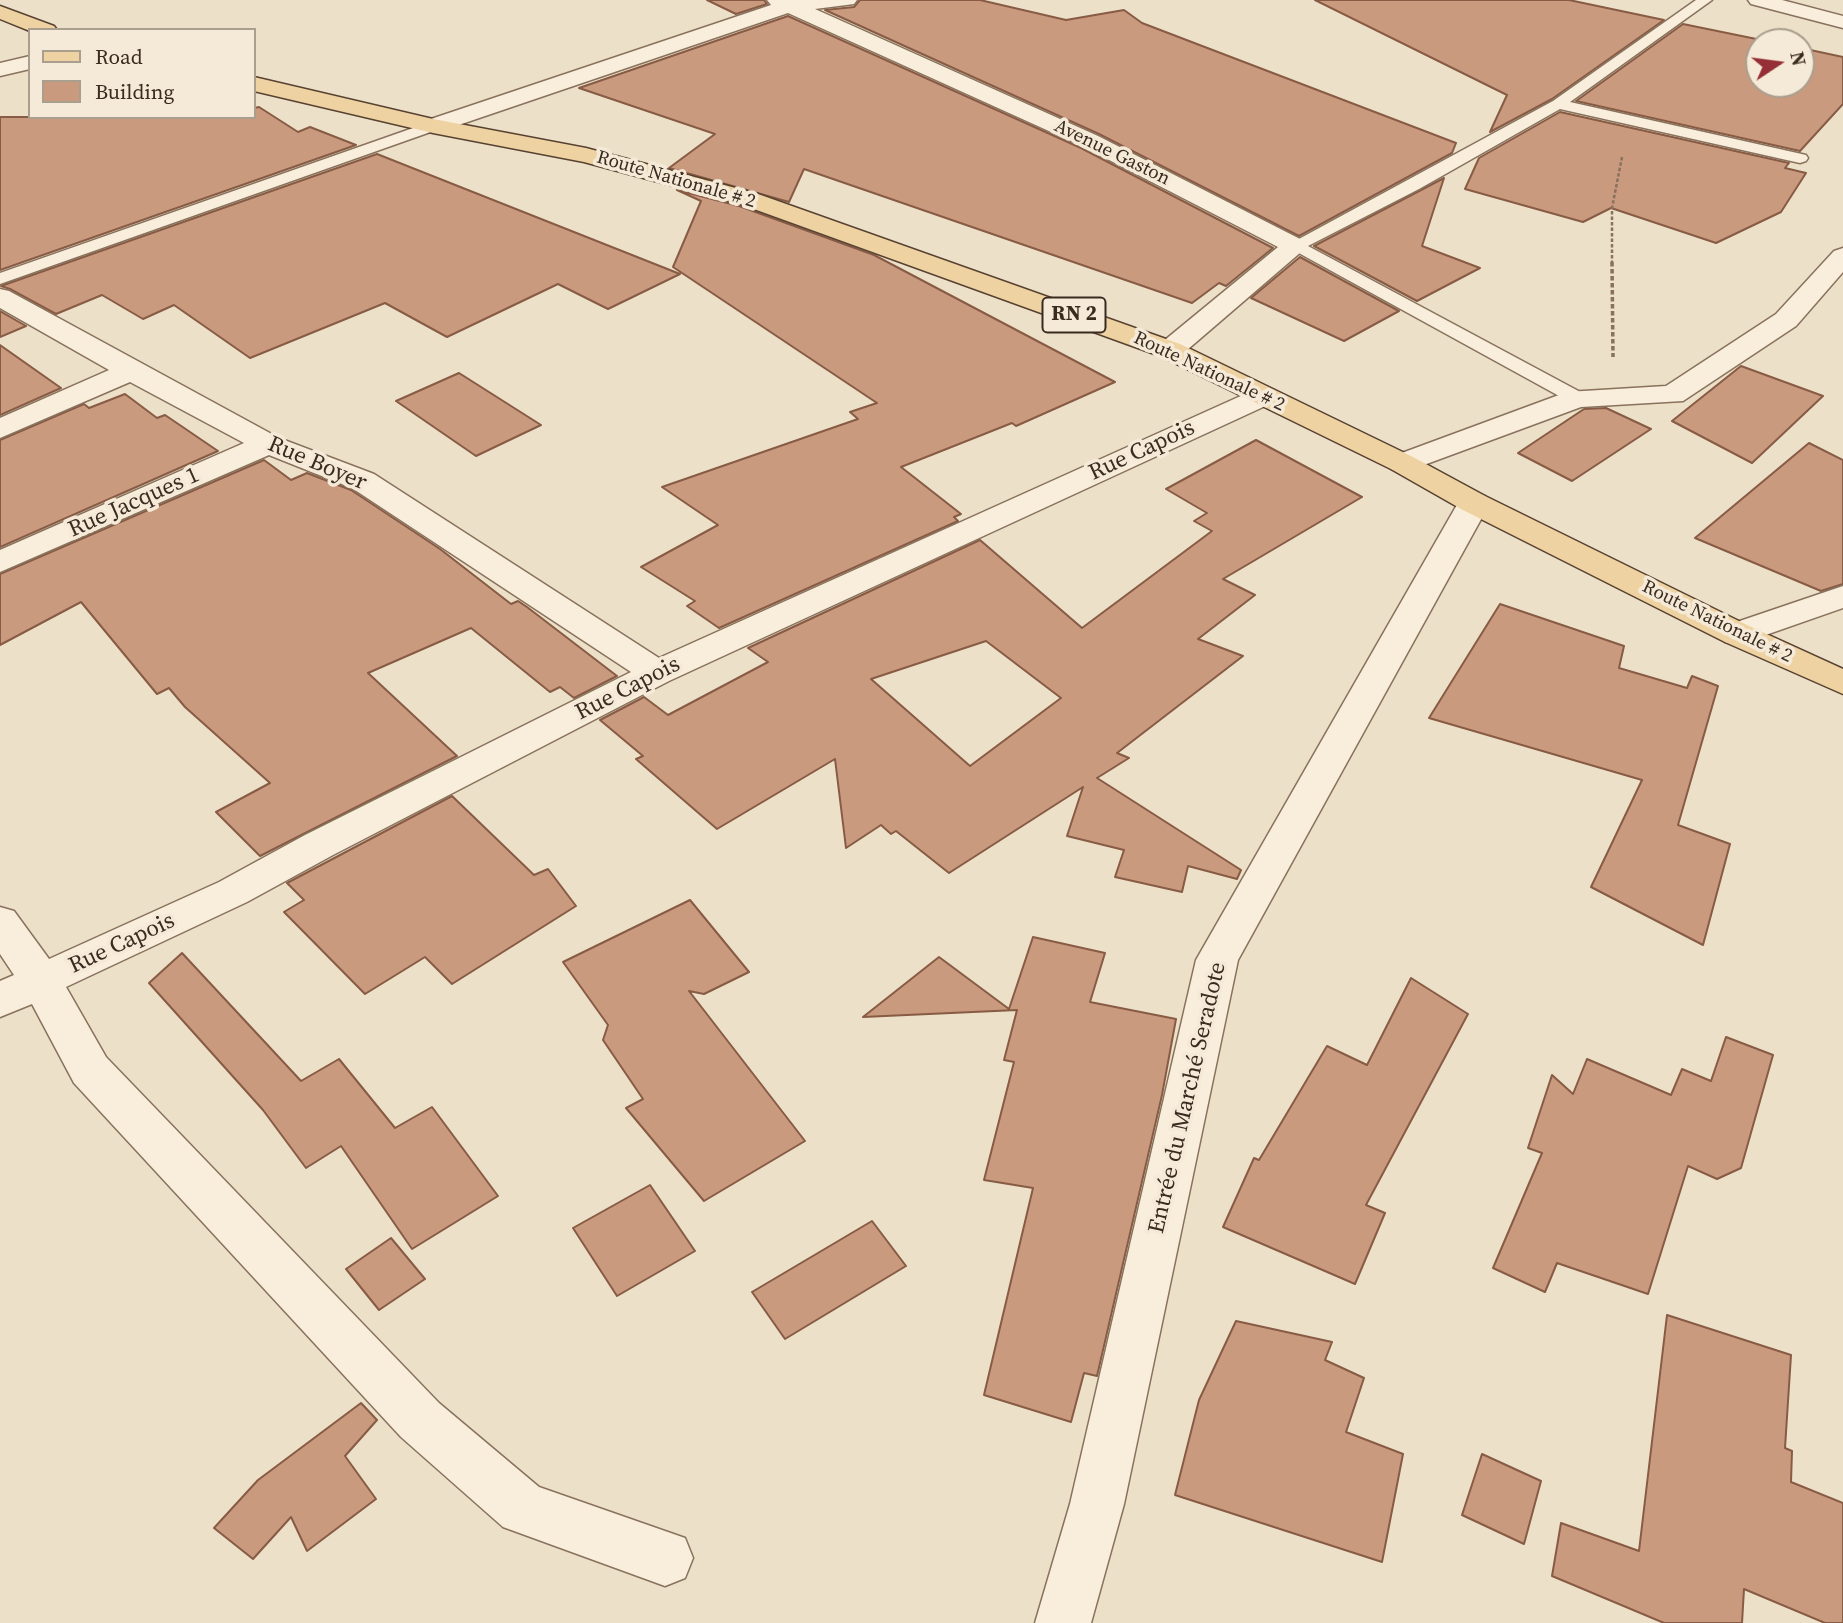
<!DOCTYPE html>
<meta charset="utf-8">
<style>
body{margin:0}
#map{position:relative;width:1843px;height:1623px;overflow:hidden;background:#ede0c8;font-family:"Source Serif 4",serif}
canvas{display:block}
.legend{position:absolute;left:28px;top:28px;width:228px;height:91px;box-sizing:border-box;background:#f5ead7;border:2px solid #aa9e8e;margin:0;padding:9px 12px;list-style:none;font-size:21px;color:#392b20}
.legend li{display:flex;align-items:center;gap:14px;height:35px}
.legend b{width:35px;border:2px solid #aa9e8e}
.north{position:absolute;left:1745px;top:28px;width:70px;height:70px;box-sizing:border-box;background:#f5ead7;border:2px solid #aa9e8e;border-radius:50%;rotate:77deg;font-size:19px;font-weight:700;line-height:28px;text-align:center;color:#392b20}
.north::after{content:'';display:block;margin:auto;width:24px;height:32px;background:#952f35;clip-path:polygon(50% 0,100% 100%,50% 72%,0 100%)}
</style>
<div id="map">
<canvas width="1843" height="1623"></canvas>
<ul class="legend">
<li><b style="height:9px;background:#eed2a1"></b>Road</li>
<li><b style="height:19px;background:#ca9a7f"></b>Building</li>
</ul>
<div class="north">N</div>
</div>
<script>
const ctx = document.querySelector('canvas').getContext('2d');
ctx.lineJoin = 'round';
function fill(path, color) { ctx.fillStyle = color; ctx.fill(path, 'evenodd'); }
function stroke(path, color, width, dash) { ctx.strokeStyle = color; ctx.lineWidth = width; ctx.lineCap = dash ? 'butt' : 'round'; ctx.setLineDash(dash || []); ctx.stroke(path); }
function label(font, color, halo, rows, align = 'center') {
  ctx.font = font + ' "Source Serif 4",serif'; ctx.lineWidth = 7; ctx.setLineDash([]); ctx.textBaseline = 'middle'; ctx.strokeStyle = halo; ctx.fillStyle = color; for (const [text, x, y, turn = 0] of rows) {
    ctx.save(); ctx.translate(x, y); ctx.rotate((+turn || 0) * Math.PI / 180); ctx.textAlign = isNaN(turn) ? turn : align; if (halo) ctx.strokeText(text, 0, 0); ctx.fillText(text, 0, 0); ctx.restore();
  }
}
const building = new Path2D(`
 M707,0H764L767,4L736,14Z
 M860,0H980L1066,20L1124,10L1142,23L1456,143L1452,153L1299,236L1099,134L825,10L854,7Z
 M1315,0H1569L1664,20L1552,99L1490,132L1507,95Z
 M788,16L1081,148L1273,248L1226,286L1219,283L1192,303L804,169L789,202L669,168L715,134L579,88Z
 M1683,24L1771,42H1759V84H1801V48L1843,57V104L1800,151L1576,101Z
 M259,107L298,132L310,127L356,145L0,270V117H254V108Z
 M1560,112L1789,163L1785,168L1806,173L1781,212L1716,243L1611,208L1583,222L1465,189L1479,158Z
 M377,154L680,274L608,309L558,284L447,337L385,303L250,358L174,305L143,319L102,295L56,314L10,289L1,286Z
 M1444,178L1422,246L1480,268L1417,301L1314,246Z
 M677,190L739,206L874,255L1115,382L1016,426L1012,423L901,467L961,514L954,517L958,521L719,628L687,606L695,601L641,567L718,525L662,487L858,419L850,412L877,403L673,267L701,201Z
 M1300,257L1399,311L1344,341L1251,298Z
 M0,311L26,326L0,337Z
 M0,345L61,388L0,415Z
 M1741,366L1823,396L1752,463L1672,421Z
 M459,373L541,425L476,456L396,401Z
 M125,394L157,418L165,415L218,451L0,547V440L84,404L89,408Z
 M1606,408L1651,429L1572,481L1518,453L1584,409Z
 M1256,440L1362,497L1223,579L1255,595L1198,639L1243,656L1117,753L1129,758L1097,778L1241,870L1237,879L1188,866L1182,892L1115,877L1124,850L1067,836L1083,787L949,873L896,831L891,834L881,825L846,848L835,759L717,829L636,759L643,756L600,720L644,697L668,715L768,662L748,648L980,540L1082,628L1212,531L1194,521L1207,513L1166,489ZM986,641L1061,698L970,766L871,679Z
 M1809,443L1843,460V584L1821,591L1695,538Z
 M264,460L291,480L307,473L351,490L440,549L511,604L518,601L527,607L617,676L574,698L560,687L550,692L471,628L368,673L457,756L260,856L216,812L270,783L185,707L169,688L157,694L81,602L0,645V574Z
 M1500,604L1624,646L1619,668L1687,688L1692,676L1718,686L1678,825L1730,844L1703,945L1591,887L1642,780L1429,718Z
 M452,796L534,875L548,869L576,906L452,984L425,957L365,994L284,912L304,900L287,883Z
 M690,900L749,972L704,994L689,991L805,1141L704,1201L626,1108L643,1099L603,1040L608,1025L563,962Z
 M1033,937L1105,953L1090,1002L1176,1019L1162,1095L1097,1376L1084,1373L1071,1422L984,1395L1033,1188L984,1180L1014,1062L1004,1060L1017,1010L863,1017L939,957L1009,1009Z
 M182,953L301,1081L339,1059L395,1128L432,1107L498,1196L412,1249L341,1146L306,1168L263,1110L149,983Z
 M1411,978L1468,1014L1366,1205L1385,1213L1355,1284L1223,1227L1254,1158L1259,1160L1327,1046L1367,1065Z
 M1726,1037L1773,1055L1741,1168L1717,1179L1688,1166L1648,1294L1557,1263L1545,1292L1493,1268L1542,1153L1528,1148L1552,1075L1573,1094L1587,1059L1671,1095L1682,1069L1711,1081Z
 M650,1185L695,1251L617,1296L573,1228Z
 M872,1221L906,1266L785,1339L752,1292Z
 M391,1238L425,1279L379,1310L346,1269Z
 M1667,1315L1791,1355L1785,1448L1792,1451L1791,1482L1843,1503V1623H1825L1744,1589L1742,1623H1664L1552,1576L1561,1523L1639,1551Z
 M1236,1321L1332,1342L1325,1360L1364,1378L1346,1432L1403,1454L1382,1562L1175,1495L1199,1400Z
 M361,1403L377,1420L345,1456L376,1499L307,1551L291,1517L253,1559L214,1528L258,1480Z
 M1482,1454L1541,1481L1524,1544L1462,1515Z`);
fill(building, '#ca9a7f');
stroke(building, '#875b44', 2);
const lane = new Path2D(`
 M1696,0H1712L1570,102L1806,155L1808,158L1806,161L1800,163L1560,109L1419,189L1308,246L1584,394L1587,398L1584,402H1570L1286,246L1553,101Z
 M433,121L441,126L439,129L0,284V273Z`);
const street = new Path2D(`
 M767,0H857L854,4L815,9L1098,136L1304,241L1308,246L1180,356L1170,358L1160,356L1156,350L1160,344L1278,247L1082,146L788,13L441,131H425L422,126L425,121L771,5Z
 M1748,0H1782L1843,16V28L1751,4Z
 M30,56V69L0,76V63Z
 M1843,248V272L1796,326L1683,401L1581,407L1413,469L1402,472L1391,469L1387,463L1391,457L1567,392L1666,386L1776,314L1834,251Z
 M0,289L9,291L279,438L374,474L659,658L1254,390L1264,387L1274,390L1279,396L1274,402L669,681L333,855L247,902L66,987L106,1057L439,1403L539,1487L685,1538L693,1558L685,1578L665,1586L503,1527L401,1437L74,1083L32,1004L0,1017V981L14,975L0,954V907L14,911L49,959L219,882L305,835L631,672L352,488L269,455L0,572V550L244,443L130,382L0,438V418L109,370L0,308Z
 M1474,494L1485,496L1490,503L1238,960L1124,1504L1091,1623H1035L1070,1504L1196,960L1458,503L1463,496Z
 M1843,586V608L1737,645L1725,642L1720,634L1725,626Z`);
const primary = new Path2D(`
 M0,6L54,26L57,30L30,31L0,19Z
 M254,77L433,119L586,148L758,194L1180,344L1413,457L1485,496L1749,626L1843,669V694L1725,642L1463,510L1391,469L1160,356L740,204L584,162L433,133L254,91Z`);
stroke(lane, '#88725d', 3);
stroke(street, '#88725d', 3);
stroke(primary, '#574131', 3);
stroke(new Path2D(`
 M1612,264V208L1622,157`), '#88725d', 2.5, [3.5, 2]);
stroke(new Path2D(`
 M1612,262L1613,357`), '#88725d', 3.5, [4.5, 2.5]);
fill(lane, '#f8eedb');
fill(street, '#f8eedb');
fill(primary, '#eed2a1');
label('19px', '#392b20', '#f5ead7', [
 ["Avenue Gaston",1112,153,26],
 ["Route Nationale # 2",676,180,16],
 ["Route Nationale # 2",1209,372,25],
 ["Route Nationale # 2",1717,622,26]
]);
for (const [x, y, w] of [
 [1074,315,63]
]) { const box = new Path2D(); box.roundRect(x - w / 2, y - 17.5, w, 35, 5); ctx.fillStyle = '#f5ead7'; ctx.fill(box); stroke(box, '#392b20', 2); }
label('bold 21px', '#392b20', null, [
 ["RN 2",1074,315]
]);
label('23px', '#392b20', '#f5ead7', [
 ["Rue Capois",1142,451,-25],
 ["Rue Boyer",317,464,23],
 ["Rue Jacques 1",134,503,-24],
 ["Rue Capois",628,689,-27],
 ["Rue Capois",122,944,-25],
 ["Entrée du Marché Seradote",1188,1098,-77]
]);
</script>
